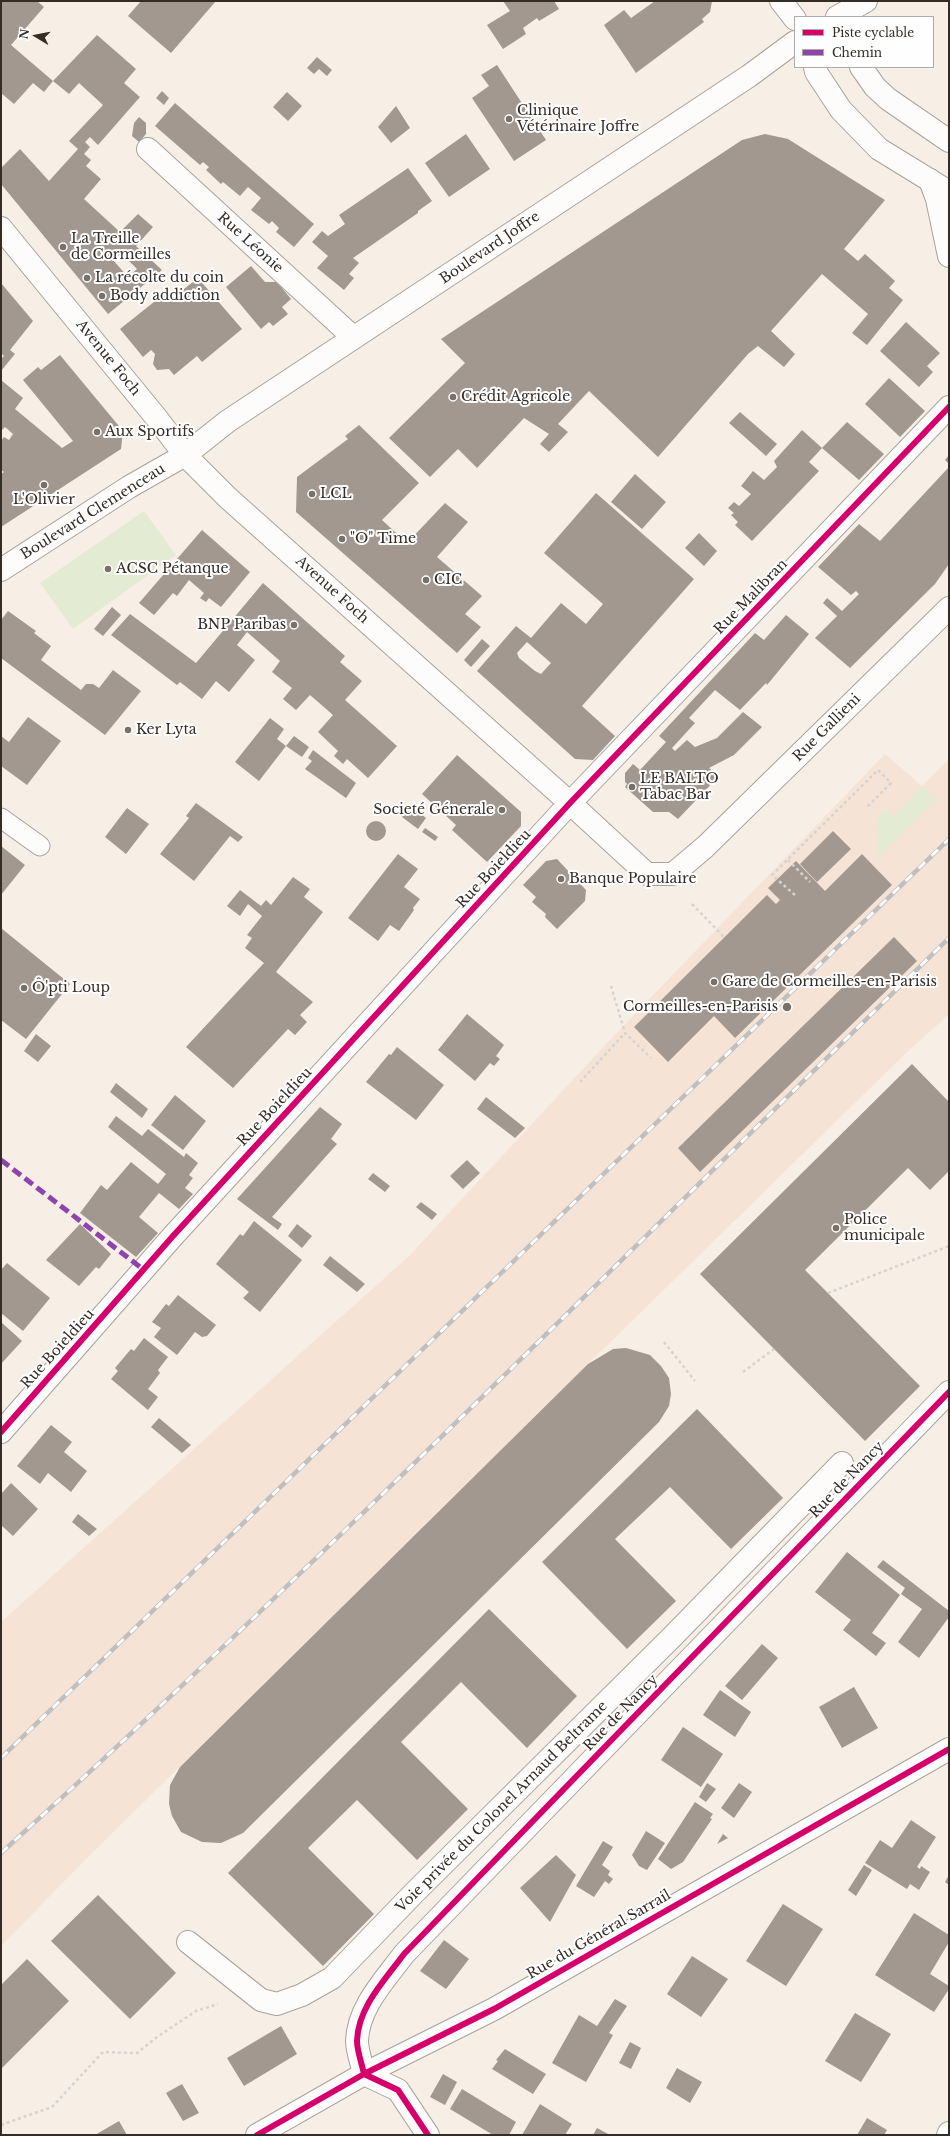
<!DOCTYPE html>
<meta charset="utf-8">
<style>
body{margin:0}
#map{position:relative;width:950px;height:2136px;overflow:hidden;background:#f7eee6;font-family:"Libre Baskerville",serif}
canvas{display:block}
.frame{position:absolute;inset:0;border:2px solid #352c25;pointer-events:none}
.legend{position:absolute;left:794px;top:16px;width:140px;height:52px;box-sizing:border-box;background:#fefefe;border:1px solid #aeaaa7;margin:0;padding:5px 7px;list-style:none;font-size:12px;color:#352c25}
.legend li{display:flex;align-items:center;gap:8px;height:20px}
.legend b{width:20px;border:1px solid #aeaaa7}
.north{position:absolute;left:16px;top:16px;width:40px;height:40px;-webkit-text-stroke:3px #fefefe;paint-order:stroke;rotate:280deg;font-size:11px;font-weight:700;line-height:16px;text-align:center;color:#352c25}
.north::after{content:'';display:block;margin:auto;width:14px;height:18px;background:#352c25;clip-path:polygon(50% 0,100% 100%,50% 72%,0 100%)}
</style>
<div id="map">
<canvas width="950" height="2136"></canvas>
<div class="frame"></div>
<ul class="legend">
<li><b style="height:5px;background:#d6006c"></b>Piste cyclable</li>
<li><b style="height:5px;background:#8e44ad"></b>Chemin</li>
</ul>
<div class="north">N</div>
</div>
<script>
const ctx = document.querySelector('canvas').getContext('2d');
ctx.lineJoin = 'round';
function fill(path, color) { ctx.fillStyle = color; ctx.fill(path, 'evenodd'); }
function stroke(path, color, width, dash) { ctx.strokeStyle = color; ctx.lineWidth = width; ctx.lineCap = dash ? 'butt' : 'round'; ctx.setLineDash(dash || []); ctx.stroke(path); }
function label(font, color, halo, rows, align = 'center') {
  ctx.font = font + ' "Libre Baskerville",serif'; ctx.lineWidth = 4; ctx.setLineDash([]); ctx.textBaseline = 'middle'; ctx.strokeStyle = halo; ctx.fillStyle = color; for (const [text, x, y, turn = 0] of rows) {
    ctx.save(); ctx.translate(x, y); ctx.rotate((+turn || 0) * Math.PI / 180); ctx.textAlign = isNaN(turn) ? turn : align; if (halo) ctx.strokeText(text, 0, 0); ctx.fillText(text, 0, 0); ctx.restore();
  }
}
fill(new Path2D(`
 M885,754L922,786L949,759V1014L902,1057L588,1364L86,1859L1,1946V1622L409,1256L608,1042Z`), '#f5e4d6');
fill(new Path2D(`
 M144,511L176,555L73,629L40,583Z
 M922,786L936,800L877,859L878,816L886,808L894,816Z`), '#e3ecd2');
fill(new Path2D(`
 M1,1H37L44,7L11,45L53,81L44,92L33,83L14,104L1,93Z
 M141,1H216L171,53L128,16Z
 M503,1H554L559,9L539,21L537,18L523,28L526,34L503,49L487,25L510,11Z
 M655,1H712L710,12L702,19L704,22L636,73L604,25L624,10L631,18Z
 M97,35L136,69L124,83L140,97L98,145L90,137L85,142L90,147L84,154L91,160L86,166L101,179L84,199L120,232L138,214L153,227L136,246L162,270L108,314L1,184V168L20,149L49,181L78,149L69,141L103,105L79,83L69,94L53,81ZM125,250L132,257L129,261L137,269L128,277L113,260Z
 M317,57L332,70L327,76L319,69L314,74L307,68Z
 M497,65L546,140L514,161L472,98L489,86L481,75Z
 M162,91L169,98L164,105L156,98Z
 M287,92L302,106L288,121L273,107Z
 M175,103L314,224L294,247L276,232L279,228L272,221L269,224L251,210L261,198L248,187L240,196L223,182L221,184L206,170L209,167L203,162L200,165L155,126Z
 M396,106L410,128L391,143L378,127Z
 M139,117L146,123V134L139,142L132,136L134,123Z
 M466,134L490,169L449,197L425,163Z
 M765,134L788,139L885,200L844,249L858,261L865,254L895,281L889,288L903,300L867,345L852,333L868,314L822,274L771,331L795,354L784,367L758,346L748,354L658,457L589,391L558,424L568,432L549,452L540,444L549,434L524,418L477,468L458,449L430,477L389,438L465,363L441,339L742,140Z
 M408,168L432,201L418,211V213L353,258L359,263L349,274L354,278L344,290L317,268L328,256L312,242L322,231L328,236L345,224L339,215Z
 M251,266L265,282H277L291,299L282,307L288,314L273,326L269,322L261,329L226,287Z
 M198,278L242,329L202,362L197,356L174,375L169,369L157,370L153,364L155,354L151,350L143,357L120,329L159,298L160,299L165,295L170,300Z
 M1,283L33,321L10,350L15,354L1,371V359L4,356L1,353Z
 M906,322L940,353L927,366L933,372L919,387L880,351Z
 M60,355L123,431L121,449L1,527V474L4,472L1,470V441L4,437L9,440L13,434L5,427L1,431V380L23,398L15,409L62,448L73,441L23,380L38,367L41,370Z
 M889,378L925,411L900,437L865,404Z
 M740,412L777,444L766,456L729,423Z
 M847,422L884,454L859,480L822,448Z
 M359,425L419,483L382,520L407,543L445,503L468,522L437,557L482,596L465,614L481,627L457,653L296,512L297,477L348,439L345,436Z
 M802,430L822,448L809,462L819,471L752,541L735,525L738,522L731,515L734,513L728,508L734,502L739,506L751,494L741,486L753,471L764,480L777,467L774,461Z
 M949,455V464L945,460Z
 M949,467V564L935,584L850,668L815,638L837,616L823,603L827,598L842,611L859,594L856,591L851,595L818,567L859,524L880,541Z
 M635,474L666,502L642,529L611,502Z
 M596,493L694,579L582,706L615,736L593,760L575,759L477,671L516,626L531,638L561,603L586,624L603,604L544,553ZM527,642L551,663L541,674L535,671L519,658L517,653Z
 M202,530L250,572L221,607L209,598L206,602L200,598L204,593L189,580L177,596L173,593L154,615L139,603Z
 M699,533L717,551L704,566L685,548Z
 M263,583L345,656L340,662L362,681L345,700L397,746L368,778L347,759L343,764L334,756L338,751L318,732L333,715L310,695L296,710L283,699L292,688L272,672L280,661L247,632L237,645L255,660L229,692L216,681L202,699L180,682L177,685L111,635L130,614L196,663Z
 M112,607L121,615L103,636L94,629Z
 M8,611L36,631L34,633L51,646L41,660L81,690L86,684H93L99,688L113,670L141,691L105,735L1,658V620Z
 M786,615L809,634L767,685L766,683L740,710L715,690L689,718L695,723L672,748L675,751L687,740L695,747L717,738L743,712L762,727L734,755L709,768L719,776L678,819L669,812H653L625,787L627,784L625,782V773L633,764L640,770L666,742L659,736L755,633L764,640Z
 M482,639L490,646L471,667L464,660Z
 M28,717L61,741L27,785L1,766V736L9,742Z
 M270,718L284,729L277,739L286,746L294,736L309,747L302,757L286,746L259,781L235,762Z
 M313,750L356,783L346,798L305,769L312,761L308,758Z
 M457,755L521,812V826L487,862L452,830L456,825L422,794Z
 M196,803L243,837L238,842L230,836L194,881L160,854L189,818L186,816Z
 M411,806L426,818L418,829L402,817Z
 M127,808L149,824L126,854L105,837Z
 M366 831a10 10 0 1 1 20 0a10 10 0 1 1-20 0Z
 M425,828L438,837L435,841L422,832Z
 M833,831L851,849L817,882L800,864Z
 M1,846L25,865L1,895Z
 M398,854L418,869L404,887L420,899L413,908L414,910L399,931L390,925L378,941L348,918Z
 M862,854L892,885L735,1038L714,1016L668,1062L634,1027L767,895L776,904L780,900L768,888L796,861L825,891Z
 M557,859L586,890L585,901L557,929L545,917L546,914L532,902L536,897L523,885L546,861Z
 M293,877L310,889L304,897L323,912L276,972L313,1002L300,1015L307,1022L295,1035L288,1029L233,1088L186,1047L264,963L245,948L252,938L247,935L262,916L248,904L240,916L227,906L240,890L261,906L266,900L271,905Z
 M1,928L70,984L26,1039L1,1020Z
 M894,937L917,961L700,1172L678,1148Z
 M467,1014L504,1045L496,1056L500,1059L494,1066L490,1063L475,1081L438,1050Z
 M36,1034L51,1046L38,1062L24,1051Z
 M397,1047L444,1085L416,1120L366,1082L389,1054L391,1055Z
 M912,1064L949,1102V1171L930,1190L908,1168L805,1270L920,1386L865,1441L700,1274Z
 M116,1083L148,1109L142,1118L110,1092Z
 M175,1095L206,1121L183,1150L151,1125Z
 M486,1097L525,1128L515,1138L477,1109Z
 M320,1107L342,1124L331,1139L337,1144L272,1217L282,1224L278,1230L237,1199Z
 M116,1116L142,1136L148,1129L184,1157L186,1153L198,1163L189,1175L193,1178L185,1188L193,1194L179,1209L159,1193L139,1217L158,1233L136,1257L80,1213L101,1185L107,1190L131,1162L158,1184L166,1174L108,1127Z
 M467,1160L480,1173L463,1189L450,1176Z
 M373,1173L390,1186L385,1192L368,1179Z
 M421,1202L437,1214L432,1220L416,1207Z
 M254,1221L302,1260L260,1312L243,1298L249,1292L216,1264L240,1234L243,1236Z
 M80,1224L111,1254L99,1269L96,1267L79,1286L46,1260Z
 M297,1224L312,1236L302,1248L288,1236Z
 M330,1256L365,1284L357,1292L323,1265Z
 M7,1263L50,1298L23,1331L1,1313V1270Z
 M178,1295L216,1325L207,1336L202,1337L195,1332L177,1355L154,1337L161,1328L152,1322L166,1304L169,1306Z
 M1,1322L22,1341L1,1364Z
 M144,1338L168,1357L158,1370L160,1373L148,1389L158,1397L148,1410L111,1379L118,1371L115,1368L131,1349L134,1351Z
 M626,1348L650,1355L661,1366L669,1378L671,1394L669,1406L659,1422L243,1833L221,1843L202,1842L181,1832L172,1816L169,1804L170,1785L180,1767L588,1364L613,1349Z
 M697,1409L783,1498L731,1549L670,1487L615,1539L676,1601L627,1649L542,1562Z
 M159,1418L191,1445L182,1453L151,1427Z
 M51,1425L72,1442L64,1452L87,1471L71,1492L48,1473L40,1484L17,1466Z
 M11,1483L38,1509L13,1536L1,1525V1494Z
 M78,1514L97,1529L89,1536L72,1522Z
 M847,1552L900,1595L872,1633L886,1643L876,1656L843,1630L851,1620L815,1592Z
 M883,1560L949,1611V1617L919,1658L898,1642L922,1609L901,1594L905,1588L877,1567Z
 M489,1609L577,1696L527,1748L461,1682L401,1742L468,1809L417,1860L357,1800L308,1848L374,1914L323,1966L228,1873Z
 M762,1644L778,1658L742,1700L725,1686Z
 M854,1687L878,1728L842,1748L819,1707Z
 M720,1690L751,1712L735,1737L703,1715Z
 M683,1727L723,1754L701,1787L661,1760Z
 M707,1783L716,1789L706,1802L699,1797Z
 M739,1783L752,1792L734,1818L721,1808Z
 M695,1802L713,1814L710,1818L712,1819L683,1862L671,1869L658,1859Z
 M911,1820L936,1837L917,1867L920,1869L921,1866L930,1872L919,1890L910,1884L907,1889L865,1863L880,1840L892,1848Z
 M646,1831L665,1843L647,1870L639,1866L632,1855Z
 M723,1834L728,1838L717,1844Z
 M603,1841L613,1847L602,1865L610,1871L608,1875L613,1879L609,1884L605,1881L594,1897L576,1886Z
 M556,1855L576,1875L550,1922L520,1888Z
 M864,1865L872,1870L856,1896L848,1890Z
 M949,1875V1885L945,1882Z
 M98,1895L176,1973L130,2019L51,1941Z
 M783,1904L823,1929L786,1986L746,1961Z
 M914,1913L949,1935V1942L930,1974L949,1986V1989L934,2012L875,1975Z
 M444,1940L469,1959L446,1989L420,1971Z
 M692,1956L728,1979L701,2017L667,1994Z
 M27,1959L69,2001L1,2069V1985Z
 M615,1999L627,2006L609,2033L613,2035L586,2082L552,2063L579,2015L597,2026Z
 M855,2013L891,2034L861,2082L825,2061Z
 M281,2026L297,2054L244,2086L227,2058Z
 M630,2042L641,2048L631,2069L619,2063Z
 M505,2049L546,2074L533,2094L492,2069L498,2061L496,2060Z
 M677,2068L702,2082L690,2103L666,2088Z
 M443,2074L457,2082L445,2105L430,2097Z
 M182,2084L199,2113L183,2121L166,2093Z
 M462,2089L516,2122L509,2135H493L450,2109Z
 M540,2104L572,2124L565,2135H522Z
 M867,2118L887,2130L884,2135H857Z
 M119,2121L127,2135H95Z
 M597,2128L610,2135H593Z`), '#a39890');
const lane = new Path2D(`
 M1,818L40,846`);
const street = new Path2D(`
 M148,149L353,337
 M930,180L937,199L949,256
 M185,455L228,498L570,803L647,874H673L705,847L949,608
 M1,1432L173,1236L570,803L949,407
 M188,1942L261,2000L277,2004L302,1995L332,1978L414,1893L672,1637L842,1463
 M364,2074C362,2064 357,2051 357,2041C358,2007 385,1980 404,1954L949,1392
 M364,2074L398,2090L428,2135
 M257,2135L364,2074L494,2009L949,1749
 M948,2135L949,2133`);
const secondary = new Path2D(`
 M781,1L795,19
 M815,67L816,72L841,110L879,149L949,192
 M861,67L875,87L888,99L949,141
 M1,228L155,416L185,455`);
const primary = new Path2D(`
 M837,17L866,1
 M1,570L129,487L185,455L228,421L749,76L795,42`);
stroke(lane, '#a9a29b', 21);
stroke(street, '#a9a29b', 24);
stroke(secondary, '#a9a29b', 24);
stroke(primary, '#a9a29b', 24);
stroke(new Path2D(`
 M788,860L810,882
 M795,895L772,875L878,770L891,783L866,808
 M692,904L724,937
 M611,986L625,1033L651,1058
 M580,1082L625,1033
 M828,1293L949,1246
 M664,1342L695,1381
 M743,1372L774,1349
 M1,2125L52,2107L103,2052L137,2053L157,2037L196,2011L218,2004`), '#d6d3d1', 2.5, [3, 3]);
stroke(lane, '#fefcfb', 19);
stroke(street, '#fefcfb', 22);
stroke(secondary, '#fefcfb', 22);
stroke(primary, '#fefcfb', 22);
const rail = new Path2D(`
 M1,1758L949,839
 M1,1853C326,1558 635,1245 949,938`);
stroke(rail, '#c1bfbd', 4.5);
stroke(rail, '#fefefe', 3, [9]);
stroke(new Path2D(`
 M1,1160L144,1270`), '#8e44ad', 5, [10, 5]);
stroke(new Path2D(`
 M1,1432L173,1236L570,803L949,407
 M364,2074C362,2064 357,2051 357,2041C358,2007 385,1980 404,1954L949,1392
 M364,2074L398,2090L428,2135
 M257,2135L364,2074L494,2009L949,1749`), '#d6006c', 6);
for (const [x, y, r, color] of [
 [509,119,4,"#797069"],
 [63,247,4,"#797069"],
 [87,278,4,"#797069"],
 [102,296,4,"#797069"],
 [453,397,4,"#797069"],
 [97,432,4,"#797069"],
 [44,485,4,"#797069"],
 [312,494,4,"#797069"],
 [342,539,4,"#797069"],
 [108,569,4,"#797069"],
 [426,580,4,"#797069"],
 [294,625,4,"#797069"],
 [128,730,4,"#797069"],
 [632,787,4,"#797069"],
 [502,810,4,"#797069"],
 [561,879,4,"#797069"],
 [714,982,4,"#797069"],
 [24,988,4,"#797069"],
 [787,1007,5,"#797069"],
 [836,1228,4,"#797069"]
]) { const dot = new Path2D(); dot.arc(x, y, r, 0, 2 * Math.PI); ctx.fillStyle = color; ctx.fill(dot); stroke(dot, '#fefefe', 1.5); }
label('14px', '#352c25', '#fefefe', [
 ["Clinique",517,111],
 ["Vétérinaire Joffre",517,127],
 ["La Treille",71,239],
 ["de Cormeilles",71,255],
 ["La récolte du coin",95,278],
 ["Body addiction",110,296],
 ["Crédit Agricole",461,397],
 ["Aux Sportifs",105,432],
 ["LCL",320,494],
 ["L'Olivier",44,500,"center"],
 ["\"O\" Time",350,539],
 ["ACSC Pétanque",116,569],
 ["CIC",434,580],
 ["BNP Paribas",286,625,"right"],
 ["Ker Lyta",136,730],
 ["LE BALTO",640,779],
 ["Tabac Bar",640,795],
 ["Societé Génerale",494,810,"right"],
 ["Banque Populaire",569,879],
 ["Gare de Cormeilles-en-Parisis",722,982],
 ["Ô'pti Loup",32,988],
 ["Cormeilles-en-Parisis",778,1007,"right"],
 ["Police",844,1220],
 ["municipale",844,1236]
], 'left');
label('14px', '#352c25', '#fefefe', [
 ["Rue Léonie",250,243,42],
 ["Boulevard Joffre",490,248,-34],
 ["Avenue Foch",108,358,51],
 ["Boulevard Clemenceau",93,512,-32],
 ["Avenue Foch",332,590,42],
 ["Rue Malibran",751,597,-46],
 ["Rue Gallieni",827,728,-45],
 ["Rue Boieldieu",494,869,-47],
 ["Rue Boieldieu",275,1107,-47],
 ["Rue Boieldieu",58,1349,-48],
 ["Rue de Nancy",847,1480,-46],
 ["Rue de Nancy",621,1713,-46],
 ["Voie privée du Colonel Arnaud Beltrame",502,1807,-45],
 ["Rue du Général Sarrail",599,1935,-30]
]);
</script>
